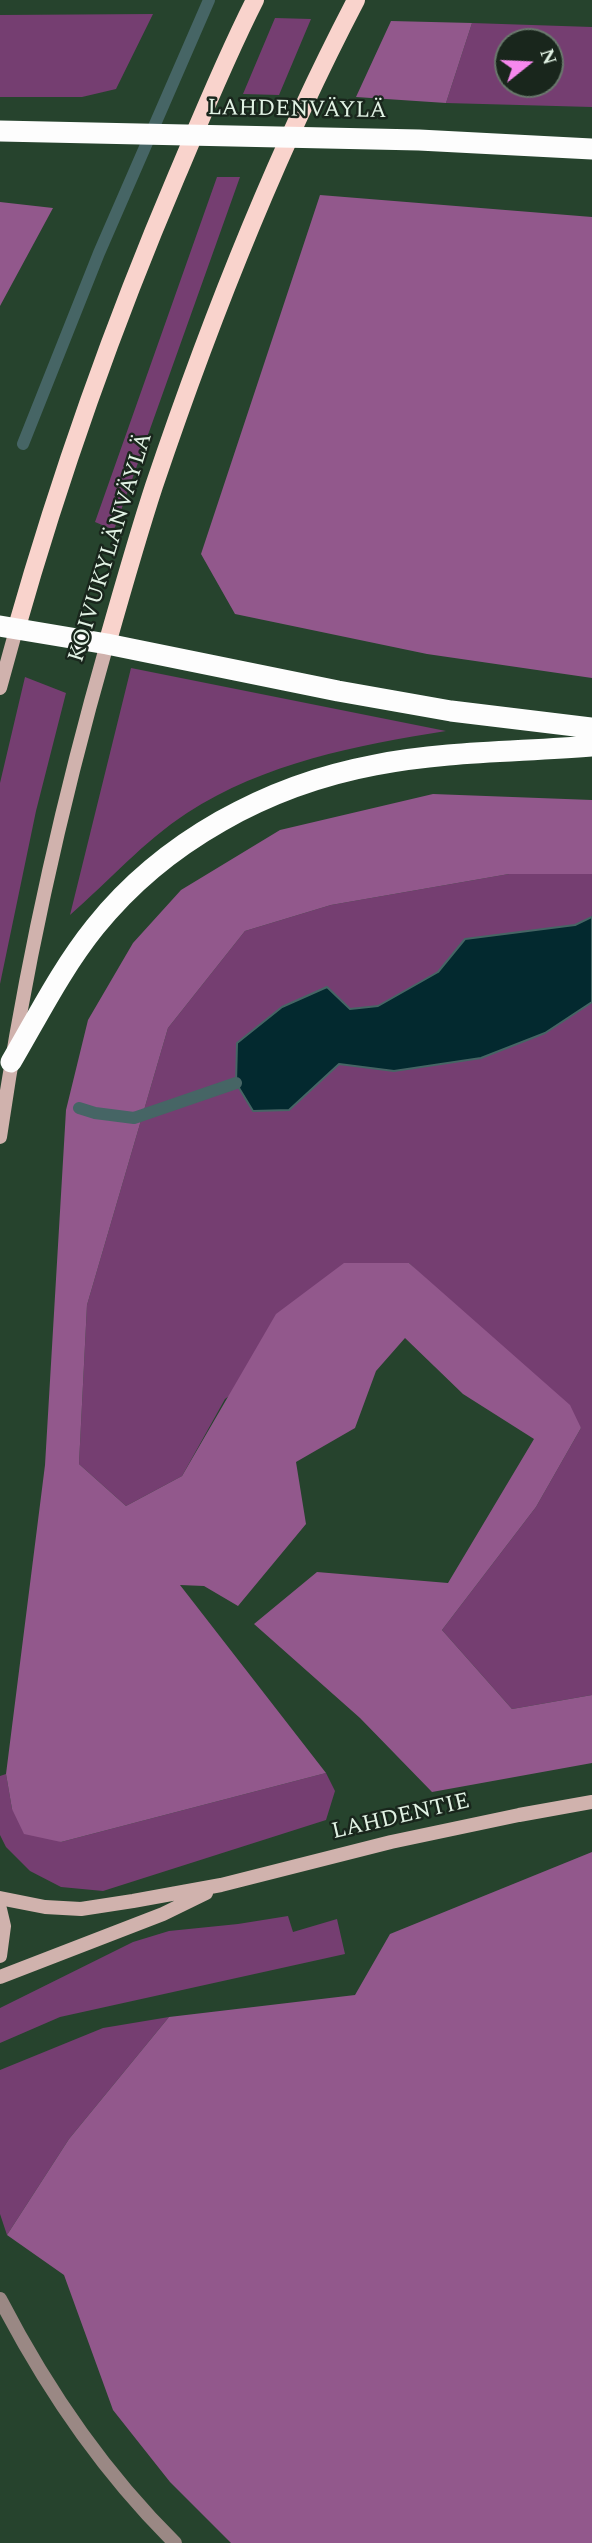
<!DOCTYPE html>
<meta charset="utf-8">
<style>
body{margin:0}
#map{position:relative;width:592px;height:2543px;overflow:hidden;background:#26432d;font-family:Spectral,serif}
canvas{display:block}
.north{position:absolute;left:494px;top:28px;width:70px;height:70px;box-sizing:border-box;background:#19261c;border:2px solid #69786c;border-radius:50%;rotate:72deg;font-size:19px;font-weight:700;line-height:28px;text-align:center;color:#e1f2e4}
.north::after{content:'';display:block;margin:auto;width:24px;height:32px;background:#f688ed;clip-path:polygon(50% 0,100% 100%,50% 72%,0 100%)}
</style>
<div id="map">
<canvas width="592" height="2543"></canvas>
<div class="north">N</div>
</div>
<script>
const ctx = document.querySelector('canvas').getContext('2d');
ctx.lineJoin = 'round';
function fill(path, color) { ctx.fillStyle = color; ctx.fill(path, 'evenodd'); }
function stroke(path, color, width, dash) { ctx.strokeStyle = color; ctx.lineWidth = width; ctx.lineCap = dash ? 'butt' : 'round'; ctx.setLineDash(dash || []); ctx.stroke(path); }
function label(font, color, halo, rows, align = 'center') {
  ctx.font = font + ' Spectral,serif'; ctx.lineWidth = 5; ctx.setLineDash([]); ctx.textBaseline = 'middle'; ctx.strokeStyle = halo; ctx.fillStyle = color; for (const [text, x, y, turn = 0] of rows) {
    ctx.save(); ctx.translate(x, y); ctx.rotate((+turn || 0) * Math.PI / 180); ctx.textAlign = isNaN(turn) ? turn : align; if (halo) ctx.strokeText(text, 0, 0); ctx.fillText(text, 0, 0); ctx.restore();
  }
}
fill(new Path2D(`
 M153,14L116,89L82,97H0V15Z
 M275,18L311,19L279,95L243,94Z
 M472,23L592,27V107L446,103ZM508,42H550V84H508Z
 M217,177H240L114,530L95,522Z
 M131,668L446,731C357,745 264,763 187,813C144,841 109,881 70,915Z
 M25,677L66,693L36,811L0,984V783Z
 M509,874H592V1695L512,1709L442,1630L536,1507L581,1428L409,1263L225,1399L182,1476L126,1506L79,1464L87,1305L168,1028L245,931L331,905Z
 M326,1773L335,1791L326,1820L103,1891L61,1887L30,1871L6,1847L0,1835V1776L6,1774L12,1809L61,1842Z
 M288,1916L293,1932L337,1919L345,1954L60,2017L0,2043V2008L133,1942L169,1931L238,1924Z
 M169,2017L69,2139L7,2235L0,2214V2070L103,2028Z`), '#753e71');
fill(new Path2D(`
 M391,21L472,23L446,103L356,97Z
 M320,195L592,217V678L427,654L235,614L201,554Z
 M0,202L53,208L0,306Z
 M433,794L592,800V874H509L331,905L245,931L168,1028L87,1305L79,1464L126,1506L182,1476L276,1314L344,1263H409L570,1405L581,1428L536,1507L442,1630L512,1709L592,1695V1763L432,1792L360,1718L254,1624L317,1572L448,1583L534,1439L463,1394L405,1338L376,1371L355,1428L296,1462L306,1524L238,1606L204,1586L180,1585L326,1773L61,1842L24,1834L12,1809L6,1774L45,1465L66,1110L88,1020L133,943L181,890L280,830Z
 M592,1852V2543H231L170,2482L113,2410L64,2275L7,2235L69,2139L169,2017L355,1995L390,1934Z`), '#92588c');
const water = new Path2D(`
 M592,917V1002L545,1033L481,1058L394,1071L339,1064L289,1110L253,1111L236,1083L237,1043L282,1007L327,987L350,1009L378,1006L438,972L465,939L575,925Z`);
fill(water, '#03292f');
stroke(water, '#466565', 2);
stroke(new Path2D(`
 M23,444L99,253L209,0
 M79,1108L95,1113L134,1118L236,1083`), '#466565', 12);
stroke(new Path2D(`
 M0,2299C46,2388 104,2473 175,2543`), '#9a8884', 14);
stroke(new Path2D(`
 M0,688L16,630
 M0,1137C24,971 61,805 107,644
 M0,1898L45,1907L81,1909L133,1901L221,1885L391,1842L519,1815L592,1802
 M0,1909L4,1926L0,1956
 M0,1977L163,1914L206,1893`), '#d0b2ad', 14);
stroke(new Path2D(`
 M16,630C60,475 114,323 177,175C202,116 226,57 255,0
 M107,644C122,591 137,538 154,486C210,320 275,155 356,0`), '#f9d3cc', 18);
stroke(new Path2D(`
 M0,131L419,140L592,149
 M0,626L107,644L338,691L451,711L592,728
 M11,1062C38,1016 62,968 95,927C164,841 268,785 375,765C446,751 520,752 592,746`), '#fdfdfd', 21);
label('23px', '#e1f2e4', '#19261c', [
 ["LAHDENVÄYLÄ",297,111,1],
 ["KOIVUKYLÄNVÄYLÄ",112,548,-73],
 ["LAHDENTIE",401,1818,-13]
]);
</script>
